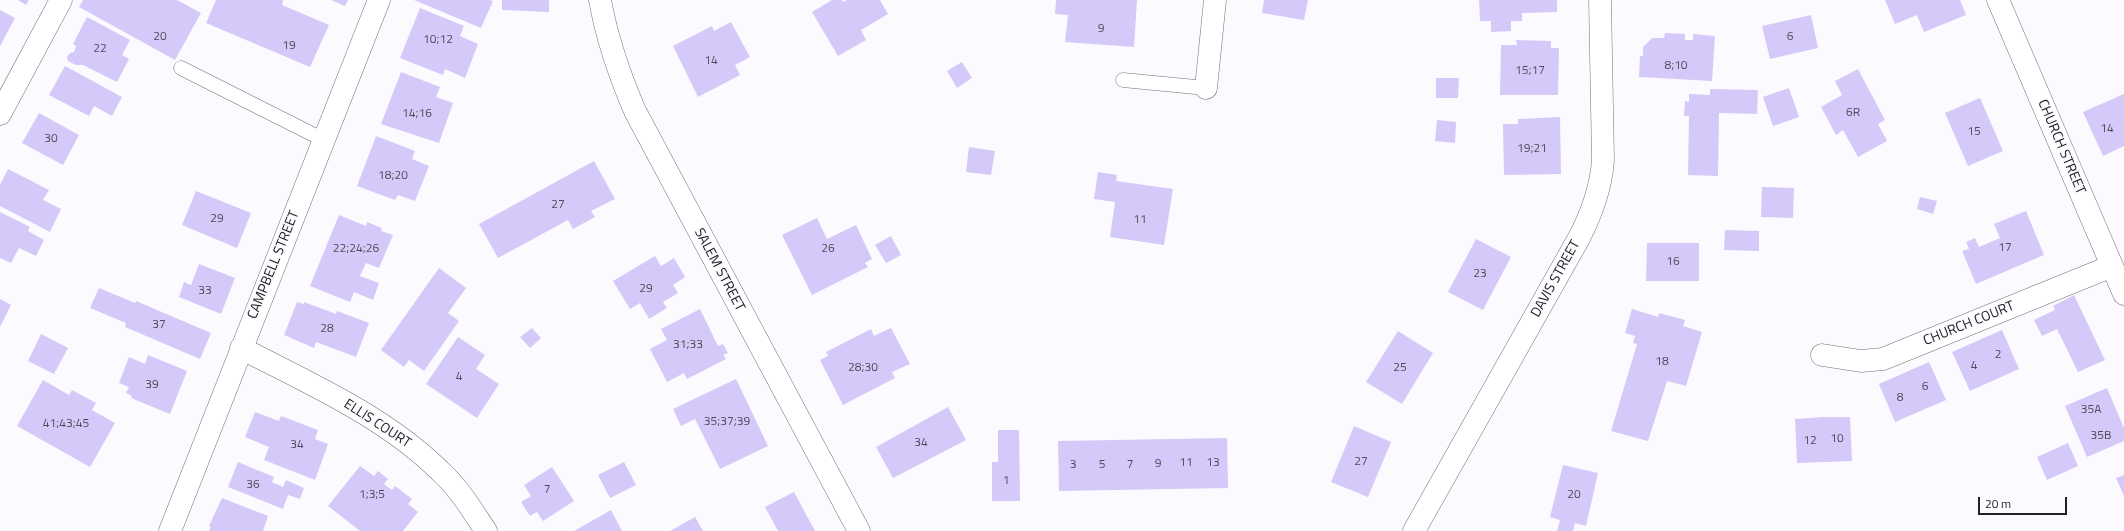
<!DOCTYPE html>
<style>
body{margin:0}
#map{position:relative;width:2124px;height:531px;overflow:hidden;background:#fbfaff;font-family:"Titillium Web",sans-serif}
canvas{display:block}
.scale{position:absolute;left:1978px;top:497px;width:89px;height:18px;box-sizing:border-box;border:2px solid #222123;border-top:0;padding-left:5px;font-size:12px;line-height:14px;white-space:nowrap;color:#222123;-webkit-text-stroke:3px #fbfaff;paint-order:stroke}
</style>
<div id="map">
<canvas width="2124" height="531"></canvas>
<div class="scale">20 m</div>
</div>
<script>
const ctx = document.querySelector('canvas').getContext('2d');
ctx.lineJoin = 'round';
function fill(path, color) { ctx.fillStyle = color; ctx.fill(path, 'evenodd'); }
function stroke(path, color, width, dash) { ctx.strokeStyle = color; ctx.lineWidth = width; ctx.lineCap = dash ? 'butt' : 'round'; ctx.setLineDash(dash || []); ctx.stroke(path); }
function label(font, color, halo, rows, align = 'center') {
  ctx.font = font + ' "Titillium Web",sans-serif'; ctx.lineWidth = 3.5; ctx.setLineDash([]); ctx.textBaseline = 'middle'; ctx.strokeStyle = halo; ctx.fillStyle = color; for (const [text, x, y, turn = 0] of rows) {
    ctx.save(); ctx.translate(x, y); ctx.rotate((+turn || 0) * Math.PI / 180); ctx.textAlign = isNaN(turn) ? turn : align; if (halo) ctx.strokeText(text, 0, 0); ctx.fillText(text, 0, 0); ctx.restore();
  }
}
fill(new Path2D(`
 M18,0H29L26,5Z
 M83,0H177L201,13L175,60L79,7Z
 M216,0H283L282,5L329,25L310,67L206,23Z
 M331,0H348L345,6Z
 M414,0H490L493,1L481,28Z
 M502,0H549V12L502,10Z
 M832,0H842L843,2L847,0H880L888,14L861,30L866,40L838,56L812,12Z
 M1056,0H1137L1134,47L1065,42L1068,15L1055,14Z
 M1264,0H1308L1304,20L1262,13Z
 M1479,0H1557V12L1522,13V21H1511V31L1491,32V21H1480Z
 M1885,0H1960L1966,15L1924,32L1917,15L1895,24Z
 M420,8L464,26L460,36L478,44L465,78L445,69L443,75L400,58Z
 M0,10L15,18L0,46Z
 M1811,15L1818,48L1770,59L1762,26Z
 M87,17L130,40L122,55L129,59L117,82L83,65H76L68,61L67,57L70,53L74,52L76,46L73,44Z
 M731,22L750,57L735,65L740,75L698,97L673,46L712,26L714,31Z
 M1665,33L1685,34V40H1693V34L1715,36L1712,81L1639,77L1640,56H1643V47L1652,38H1664Z
 M1516,40L1551,41V48H1559L1558,95H1500L1501,45H1517Z
 M962,62L972,78L957,88L947,71Z
 M65,66L122,97L112,116L94,106L89,116L49,95Z
 M1858,69L1885,120L1878,124L1887,141L1858,157L1843,130L1836,135L1821,107L1842,95L1835,81Z
 M401,72L440,87L436,97L453,103L439,143L381,124Z
 M1436,78H1459L1458,98H1436Z
 M1789,88L1799,117L1773,126L1763,97Z
 M1710,89L1758,90L1757,114L1719,113L1718,176L1688,175L1689,116H1684L1685,101L1689,102V94L1710,95Z
 M2124,94V146L2103,156L2083,112Z
 M1980,98L2003,151L1968,166L1945,113Z
 M39,113L79,135L63,165L22,143Z
 M1560,117L1561,174L1504,175L1503,124H1518V119Z
 M1437,120L1456,122L1455,143L1435,141Z
 M376,136L415,151L412,159L429,166L415,201L398,195L395,200L357,186Z
 M969,147L995,151L991,175L966,172Z
 M594,161L615,199L591,211L595,217L573,229L568,220L498,258L479,224Z
 M8,169L49,190L43,200L61,209L50,232L0,206V185Z
 M1098,172L1117,175L1116,181L1173,189L1164,245L1110,237L1115,202L1094,199Z
 M1762,187L1794,188L1793,218L1761,217Z
 M196,191L251,213L237,248L182,225Z
 M1920,197L1937,201L1933,214L1917,209Z
 M2026,211L2044,255L1976,284L1962,251L1969,249L1966,242L1975,238L1979,247L2000,238L1994,224Z
 M0,212L30,227L28,231L44,240L36,256L19,248L11,263L0,258Z
 M339,215L366,226L367,222L382,228L381,231L393,235L379,268L366,263L360,276L379,283L373,300L354,292L350,302L310,286Z
 M817,218L827,239L856,225L872,259L865,263L868,267L812,295L782,235Z
 M1725,230L1759,231V251L1724,250Z
 M891,236L901,255L886,263L875,245Z
 M1476,239L1511,257L1483,310L1448,292Z
 M1647,243H1699V281H1646Z
 M655,256L661,266L674,258L685,277L673,285L678,293L663,302L667,308L649,319L640,303L630,309L613,281Z
 M199,264L235,278L221,314L179,297L184,282L191,285Z
 M439,268L466,288L448,313L459,321L424,371L409,360L404,367L381,350Z
 M99,288L135,303L136,301L211,333L200,359L125,327L126,323L90,308Z
 M2074,295L2105,360L2078,372L2057,329L2042,336L2034,320L2055,310L2053,306Z
 M0,299L11,305L0,327Z
 M297,302L304,304V302L336,314L337,311L369,323L356,357L316,342L314,348L284,335Z
 M700,309L718,346L723,344L728,353L723,355L726,359L687,379L684,373L667,382L650,349L667,340L661,329Z
 M1632,309L1658,317L1659,313L1685,320L1683,326L1702,332L1686,386L1667,381L1648,441L1611,431L1637,344L1633,343L1635,336L1625,333Z
 M532,328L541,338L530,348L520,337Z
 M891,328L910,364L892,372L895,378L843,405L820,360L828,356L826,352L871,329L874,336Z
 M2002,330L2019,369L1970,391L1952,352Z
 M1398,331L1433,353L1402,404L1366,382Z
 M41,334L68,348L54,374L28,361Z
 M458,337L485,355L476,369L499,384L477,418L426,384Z
 M148,355L187,371L170,414L131,398L132,396L126,393L129,387L119,383L129,357L145,364Z
 M1929,362L1946,400L1895,422L1879,384Z
 M736,379L768,446L720,469L695,419L681,426L673,409Z
 M43,380L69,395L72,390L96,403L92,410L115,423L90,467L17,426Z
 M2107,388L2124,428V441L2087,457L2065,406Z
 M948,407L966,440L893,478L876,447Z
 M255,412L279,421L281,416L318,430L315,439L328,444L315,480L264,460L269,447L245,437Z
 M1823,417H1850L1852,461L1797,463L1795,419Z
 M1354,426L1391,442L1368,497L1331,482Z
 M998,430H1019L1020,501H992V462H998Z
 M1227,438L1228,488L1059,491L1058,441Z
 M2068,443L2078,466L2047,480L2037,457Z
 M238,462L274,477L272,482L283,487L286,480L304,488L300,499L288,495L283,509L228,487Z
 M624,462L636,485L610,498L598,475Z
 M1563,465L1598,473L1586,526L1575,523L1573,531H1557L1560,520L1550,517Z
 M360,466L374,476L378,471L388,479L384,484L392,490L395,486L412,499L408,504L418,512L403,531H360L328,506Z
 M552,467L574,501L543,521L537,512L530,516L521,502L531,496L524,485Z
 M2124,475V496L2116,478Z
 M794,492L815,531H778L765,507Z
 M222,498L268,516L263,531H209L211,527L209,526Z
 M611,510L622,531H574Z
 M695,517L703,531H670Z`), '#d5c9f9');
const lane = new Path2D(`
 M181,68L324,140
 M1123,80L1206,88`);
const street = new Path2D(`
 M1998,0L2124,294
 M1206,88L1215,0
 M0,114L61,0
 M241,348C310,384 384,416 440,471C459,488 472,510 486,531
 M1822,355L1861,361L1883,359L2112,266
 M170,531L379,0
 M1414,531L1579,238C1592,213 1601,188 1603,160L1600,0`);
const secondary = new Path2D(`
 M600,0C607,39 619,74 635,111L859,531`);
stroke(lane, '#727175', 15);
stroke(street, '#727175', 23);
stroke(secondary, '#727175', 23);
stroke(lane, '#fff', 14);
stroke(street, '#fff', 22);
stroke(secondary, '#fff', 22);
label('12px', '#4f4b58', null, [
 ["9",1101,29],
 ["20",160,37],
 ["6",1790,37],
 ["10;12",438,40],
 ["19",289,46],
 ["22",100,49],
 ["14",711,61],
 ["8;10",1676,66],
 ["15;17",1530,71],
 ["6R",1853,113],
 ["14;16",417,114],
 ["14",2107,129],
 ["15",1974,132],
 ["30",51,139],
 ["19;21",1532,149],
 ["18;20",393,176],
 ["27",558,205],
 ["29",217,219],
 ["11",1140,220],
 ["17",2005,248],
 ["22;24;26",356,249],
 ["26",828,249],
 ["16",1673,262],
 ["23",1480,274],
 ["29",646,289],
 ["33",205,291],
 ["37",159,325],
 ["28",327,329],
 ["31;33",688,345],
 ["2",1998,355],
 ["18",1662,362],
 ["4",1974,366],
 ["28;30",863,368],
 ["25",1400,368],
 ["4",459,377],
 ["39",152,385],
 ["6",1925,387],
 ["8",1900,398],
 ["35A",2091,410],
 ["35;37;39",727,422],
 ["41;43;45",66,424],
 ["35B",2101,436],
 ["10",1837,439],
 ["12",1810,441],
 ["34",921,443],
 ["34",297,445],
 ["27",1361,462],
 ["11",1186,463],
 ["13",1213,463],
 ["9",1158,464],
 ["3",1073,465],
 ["5",1102,465],
 ["7",1130,465],
 ["1",1006,481],
 ["36",253,485],
 ["7",547,490],
 ["1;3;5",372,495],
 ["20",1574,495]
]);
label('14px', '#222123', '#fbfaff', [
 ["CHURCH STREET",2061,147,67],
 ["CAMPBELL STREET",274,265,-68],
 ["SALEM STREET",719,270,62],
 ["DAVIS STREET",1556,279,-61],
 ["CHURCH COURT",1969,324,-22],
 ["ELLIS COURT",377,424,33]
]);
</script>
